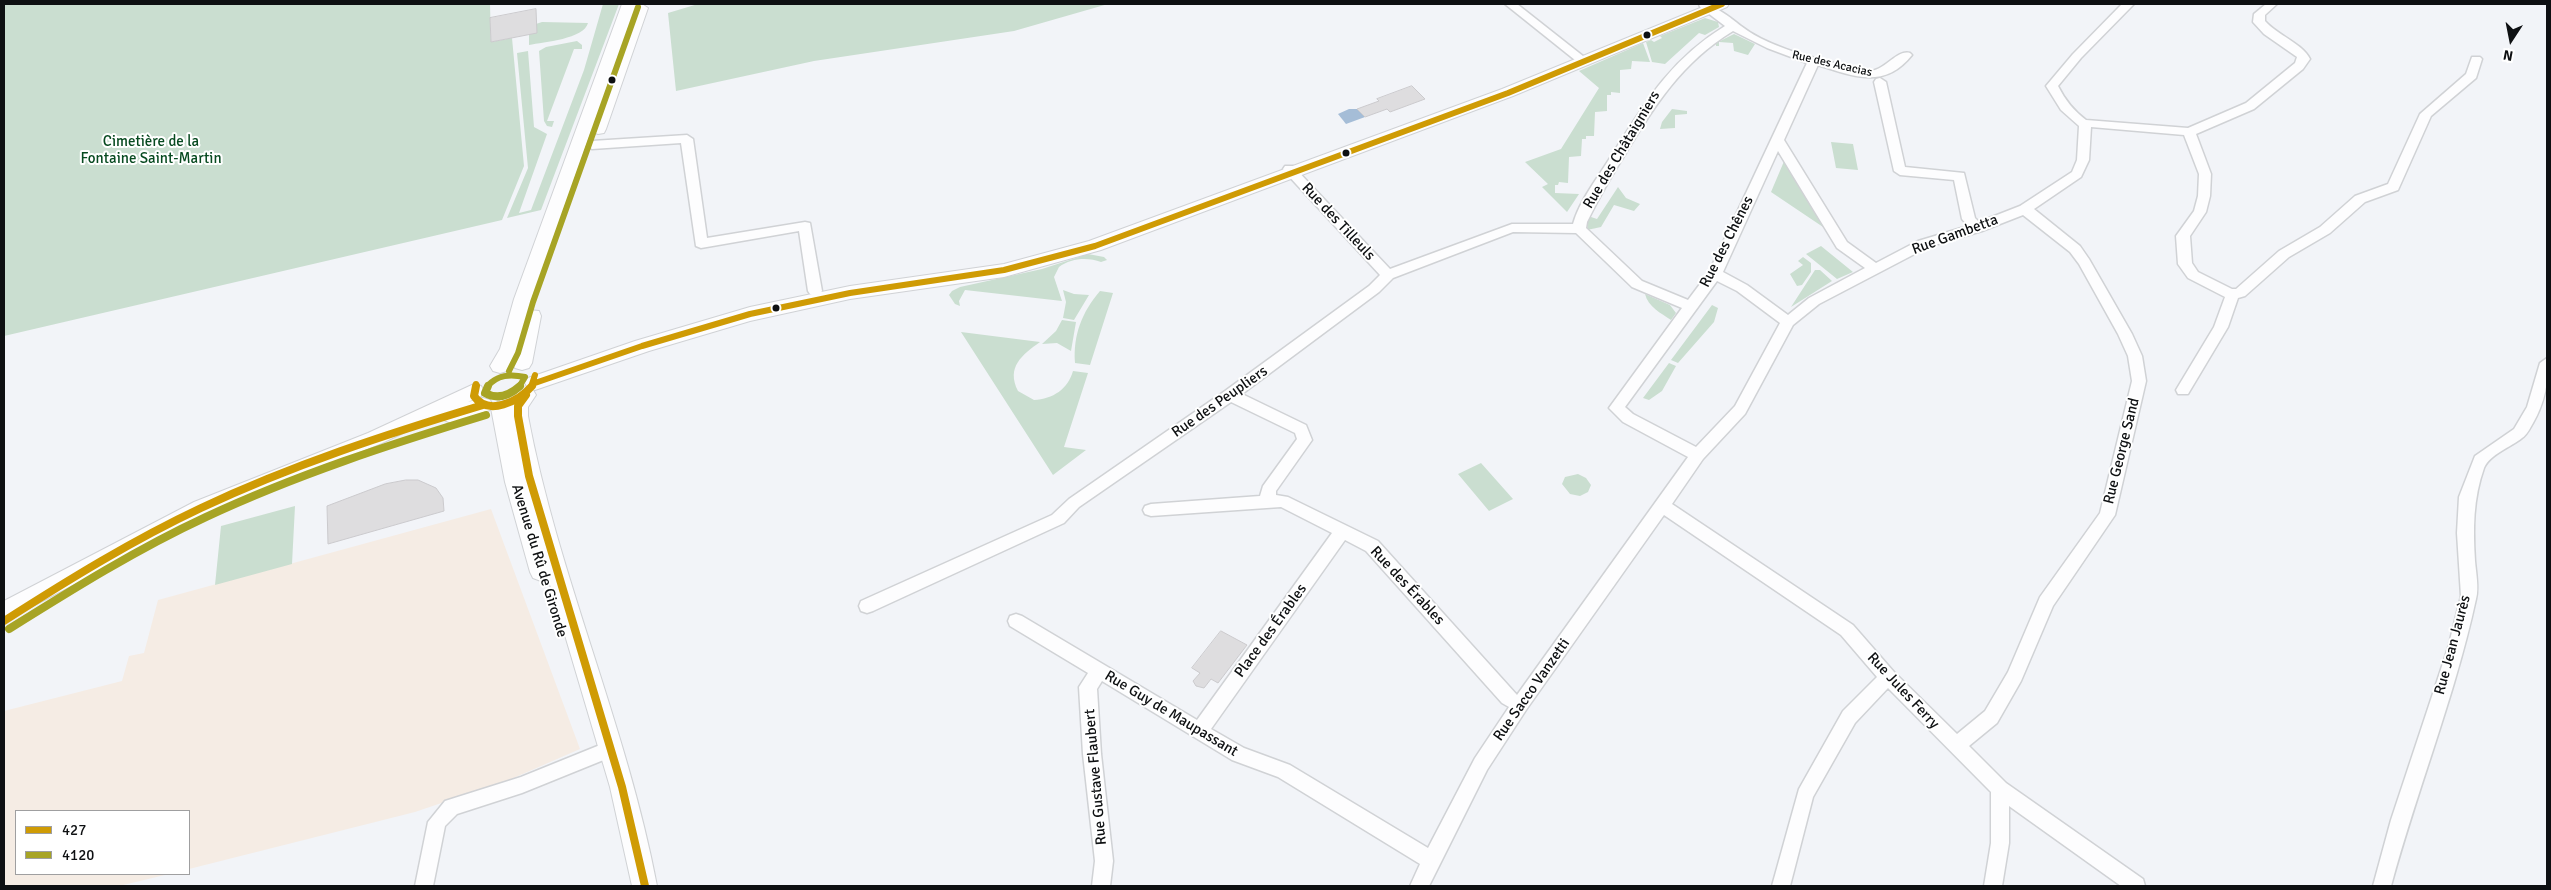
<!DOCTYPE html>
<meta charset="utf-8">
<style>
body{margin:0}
#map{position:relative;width:2551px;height:890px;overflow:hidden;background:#f2f4f8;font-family:Signika,sans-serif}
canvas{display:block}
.frame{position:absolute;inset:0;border:5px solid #0e1012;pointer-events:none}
.legend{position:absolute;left:15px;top:810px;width:175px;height:65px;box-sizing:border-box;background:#fff;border:1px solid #9f9fa0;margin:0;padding:6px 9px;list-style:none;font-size:15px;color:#0e1012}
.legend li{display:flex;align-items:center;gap:10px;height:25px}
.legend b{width:25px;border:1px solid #9f9fa0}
.north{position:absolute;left:2486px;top:15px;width:50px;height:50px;-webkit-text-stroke:4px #fff;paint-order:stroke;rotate:191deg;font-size:14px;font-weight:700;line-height:20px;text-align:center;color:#0e1012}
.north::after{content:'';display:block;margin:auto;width:18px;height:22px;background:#0e1012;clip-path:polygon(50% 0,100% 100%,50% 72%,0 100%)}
</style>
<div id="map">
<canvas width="2551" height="890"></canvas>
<div class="frame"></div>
<ul class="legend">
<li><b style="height:6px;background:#cf9b04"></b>427</li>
<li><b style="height:6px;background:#a7a425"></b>4120</li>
</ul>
<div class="north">N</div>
</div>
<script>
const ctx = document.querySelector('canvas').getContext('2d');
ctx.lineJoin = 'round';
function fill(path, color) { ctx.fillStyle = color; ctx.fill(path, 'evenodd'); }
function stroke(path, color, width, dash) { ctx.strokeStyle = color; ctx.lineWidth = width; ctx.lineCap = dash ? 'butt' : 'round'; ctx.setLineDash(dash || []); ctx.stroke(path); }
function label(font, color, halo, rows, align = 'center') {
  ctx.font = font + ' Signika,sans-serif'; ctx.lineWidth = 4; ctx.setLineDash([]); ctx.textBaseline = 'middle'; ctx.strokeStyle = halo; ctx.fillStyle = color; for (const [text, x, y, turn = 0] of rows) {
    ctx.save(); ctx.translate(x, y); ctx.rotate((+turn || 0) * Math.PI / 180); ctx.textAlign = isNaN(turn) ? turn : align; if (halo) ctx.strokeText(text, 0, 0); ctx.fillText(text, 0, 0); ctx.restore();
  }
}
fill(new Path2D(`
 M491,509L580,749L509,780L415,812L189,869V811H16V874H169L119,886H4V711L122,681L129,656L144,653L158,600Z`), '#f5ece4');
fill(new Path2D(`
 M4,4H490L491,42L512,38L524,166L502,220L4,336Z
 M603,4H619L541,210L507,218L528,168L517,53L528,51L534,127L547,134L519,213L531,210L584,70Z
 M698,4H1108L1014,31L814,61L676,91L668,13Z
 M1705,18L1718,22L1719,27L1705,35L1699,33L1665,64L1652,62L1646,42L1651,40L1654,42L1662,38L1660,36Z
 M542,22L588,23C584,39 544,42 529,45V35L536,24Z
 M1734,34L1755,44L1748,55L1734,51L1733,43L1719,42V46H1716V43Z
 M577,41L582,45V49H574L547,121H554L552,127L547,126L544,121L539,51L546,47Z
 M1643,43L1650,62L1632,61L1631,69L1620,70V93L1611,92V95H1607V111L1595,112L1594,136H1586V139H1582L1581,156L1569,157L1568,183L1559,182L1558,185H1555V193L1579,194L1567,212L1542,187L1548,184L1525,162L1561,149L1599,88L1579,71Z
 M1672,109L1687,111V114L1675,115V128L1660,129L1662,122Z
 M1831,142L1853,144L1858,170L1836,168Z
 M1785,159L1826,229L1771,192Z
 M1618,187L1626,198L1640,204L1634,211L1614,205L1601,227L1587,230L1588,216L1597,219Z
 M1821,246L1853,272L1837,279L1806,254Z
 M1088,254L1104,257L1107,260L1101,262C1088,257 1071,258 1059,267L1054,277L1062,301L965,290L959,301L960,306L955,304L949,295L952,291L960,287L1042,269Z
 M1803,257L1811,263V272L1802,285L1797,286L1790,274L1803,265L1798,261Z
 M1815,270H1820L1832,281L1791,307Z
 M1063,290L1074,294L1089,295L1074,320L1063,318L1066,302Z
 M1100,291L1113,293L1090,365L1075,363C1073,335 1082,312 1100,291Z
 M1645,294L1670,305L1676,313L1671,320C1661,313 1648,307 1645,294Z
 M1712,305L1718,308L1714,322L1678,363L1671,360Z
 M1062,320L1076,322L1071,351L1057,343L1042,344L1056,331Z
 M961,332L1040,342C1022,355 1006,367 1018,391L1034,400C1053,399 1068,389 1073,371L1088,373L1064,447L1086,450L1053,475Z
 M1669,363L1676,366L1662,391L1649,400L1643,398Z
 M1481,463L1513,499L1489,511L1458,474Z
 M1578,474L1586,478L1591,485L1588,492L1580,496L1570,494L1562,484L1565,477Z
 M295,506L292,564L215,585L221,526Z`), '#caded0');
fill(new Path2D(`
 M1349,109H1357L1365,117L1346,124L1338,114Z`), '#a5bdd7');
const building = new Path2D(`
 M536,9L537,33L491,42L490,18Z
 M1412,86L1425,99L1390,112L1387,109L1365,117L1357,109L1379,101L1377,99Z
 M406,480H418L436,488L443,498L444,511L328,544L327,506L385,484Z
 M1221,631L1247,645L1218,683L1211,679L1204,688L1196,686L1193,681L1200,673L1192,668Z`);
fill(building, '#dedddf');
stroke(building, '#cbcacd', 1);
const street = new Path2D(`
 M1505,4H1517L1588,60V64H1580Z
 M1699,4C1714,4 1731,18 1741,26C1773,51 1826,60 1864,71C1885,74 1895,49 1910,53L1912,55C1884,90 1853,76 1818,65L1784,140L1847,242L1876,263L1918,241L1968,226L1962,219L1954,180L1900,175L1894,171L1874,82L1876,79L1880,78L1886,82L1905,167L1964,173L1975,218L1979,222L2020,206L2072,172L2077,160L2079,126L2061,110L2046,86L2073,54L2122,4H2134L2081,58L2058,86C2065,100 2074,111 2086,120L2188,128L2246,103L2295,63L2297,57L2264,34L2253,22L2254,14L2266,4H2277L2265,15V21C2277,35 2302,43 2310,59L2303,69L2254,109L2196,134L2211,174L2210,196L2206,212L2190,236L2192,263L2198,272L2232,289H2236L2279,251L2320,227L2355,196L2388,184L2420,114L2466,74L2472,57H2480L2482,59L2476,78L2431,116L2398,190L2365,202L2330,233L2289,257L2245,296L2238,298L2228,327L2188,394H2178L2176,390L2214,327L2225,297L2188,278L2178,264L2176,236L2194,211L2198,196L2199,174L2184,135L2091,127L2089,160L2081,177L2034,209L2080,246L2089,259L2132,334L2142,356L2146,381L2115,515L2053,606L2021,681L1997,723L1969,746L2006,783L2143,879L2145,886H2121L2009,806V843L2002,886H1984L1991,843V792L1888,688L1855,723L1813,797L1790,886H1772L1799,789L1843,711L1877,677L1841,635L1664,515L1526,710L1487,770L1429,886H1410L1420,864L1278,777L1232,760L1102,681L1097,689L1101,754L1113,861L1110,886H1092L1095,861L1083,754L1079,687L1088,673L1010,626L1008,621L1010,616L1016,614L1022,616L1197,720L1332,533L1281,507L1151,516L1145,514L1143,510L1145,506L1151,504L1260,496L1263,486L1297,439L1295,433L1231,402L1079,507L1064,523L873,611L867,613L861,611L859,606L861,601L1052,515L1069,499L1225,391L1369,286L1380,275L1285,172L1283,169L1285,166H1293L1390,269L1512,224H1573C1579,202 1596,180 1608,161C1643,106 1668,61 1725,26L1700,7ZM1733,31L1767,48L1807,63L1709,272L1688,300L1642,281L1586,228L1587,222C1598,199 1611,177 1624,156C1654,106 1682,62 1733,31ZM1778,151L1837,248L1865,268L1809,298L1788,315L1747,285L1723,272ZM2023,215L2070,252L2079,264L2118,334L2128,356L2132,381L2100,513L2040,597L2008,672L1985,711L1957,734L1894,672L1853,625L1672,504L1703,459L1745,414L1793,325L1819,304L1928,247L1982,231ZM1513,232L1576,233L1632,287L1682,308L1609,408L1623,422L1688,457L1517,695L1378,541L1288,497L1276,495V491L1312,440L1306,425L1242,394L1379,292L1393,278ZM1717,281L1737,291L1780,323L1735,406L1696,447L1633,414L1625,407ZM1345,540L1366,551L1502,703L1509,707L1475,758L1428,848L1290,765L1244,748L1211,729Z
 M687,135L693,139L707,238L805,222L810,223L822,291L820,294H810L808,291L799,231L701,248L696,246L681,143L592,149L586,145L592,141Z
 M2547,358C2549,382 2545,402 2533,423C2530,428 2527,435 2522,438C2511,447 2490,454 2484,468C2473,499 2473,529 2475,561C2476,573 2479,588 2476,599C2455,696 2417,790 2391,886H2373L2391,820L2448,648L2461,596L2457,533L2459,497L2475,456L2514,429L2527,407L2540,363Z
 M600,745L606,747L609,753L606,759L522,793L457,814L445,826L433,886H415L428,822L445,801L521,777Z`);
const secondary = new Path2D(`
 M622,4H642L648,8L606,129L604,133L598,134L591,131L532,299L529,310L539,311L541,316L532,363L529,368L522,370L515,368L512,363L513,359L507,371L500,373L493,371L490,366L500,349L514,299Z
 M1710,4H1729L1727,7L1513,96L1101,250L1004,277L850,299L750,321L649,351L535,390L528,388L525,383L528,378L635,341L750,307L850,286L1004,264L1089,241L1502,89Z
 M474,384L481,386L484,391L481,396L468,402L483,398L490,400L493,405L501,400L509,404C515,394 520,386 533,390L536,395L528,407V416C558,576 627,726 657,886H632L610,787L548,578L541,581L533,578L530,572L505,482L491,408L490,410L451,423L444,420L441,415L382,443L208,514L4,621V601L194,502L368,433Z`);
stroke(street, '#d0d2d5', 3);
stroke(secondary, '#d0d2d5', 2);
fill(street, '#fdfdfe');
fill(secondary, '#fdfdfe');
stroke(new Path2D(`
 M535,383L642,346L750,314L850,293L1004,270L1095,246L1508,93L1722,4
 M476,387V384
 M531,387L535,375`), '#cf9b04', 6);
stroke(new Path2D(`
 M476,386L474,396C488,417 519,401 532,386
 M526,395L518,406V416L529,476L622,787L645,886
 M4,621C68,580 133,540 201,508C292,465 387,434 483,405`), '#cf9b04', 8);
stroke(new Path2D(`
 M509,371L518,353L533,302L638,7
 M487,387C497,374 511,374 525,377L519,387`), '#a7a425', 6);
stroke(new Path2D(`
 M488,386L485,393C498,400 510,395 520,386
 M9,629C73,589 137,549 206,517C296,475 391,444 486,415`), '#a7a425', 8);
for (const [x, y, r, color] of [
 [1647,35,4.5,"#0e1012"],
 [612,80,4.5,"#0e1012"],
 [1346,153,4.5,"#0e1012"],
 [776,308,4.5,"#0e1012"]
]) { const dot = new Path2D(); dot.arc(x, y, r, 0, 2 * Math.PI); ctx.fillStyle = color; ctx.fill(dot); stroke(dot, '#fff', 2); }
label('12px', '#0e1012', '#fff', [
 ["Rue des Acacias",1832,64,13]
]);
label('15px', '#074a20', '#fff', [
 ["Cimetière de la",151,142],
 ["Fontaine Saint-Martin",151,159]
]);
label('15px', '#0e1012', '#fff', [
 ["Rue des Châtaigniers",1622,150,-59],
 ["Rue des Tilleuls",1338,222,47],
 ["Rue Gambetta",1955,235,-20],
 ["Rue des Chênes",1727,242,-63],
 ["Rue des Peupliers",1220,402,-35],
 ["Rue George Sand",2122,451,-76],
 ["Avenue du Rû de Gironde",539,561,73],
 ["Rue des Érables",1407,586,47],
 ["Place des Érables",1271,631,-54],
 ["Rue Jean Jaurès",2453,645,-75],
 ["Rue Sacco Vanzetti",1532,690,-55],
 ["Rue Jules Ferry",1903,691,47],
 ["Rue Guy de Maupassant",1171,714,31],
 ["Rue Gustave Flaubert",1096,777,-95]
]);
</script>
